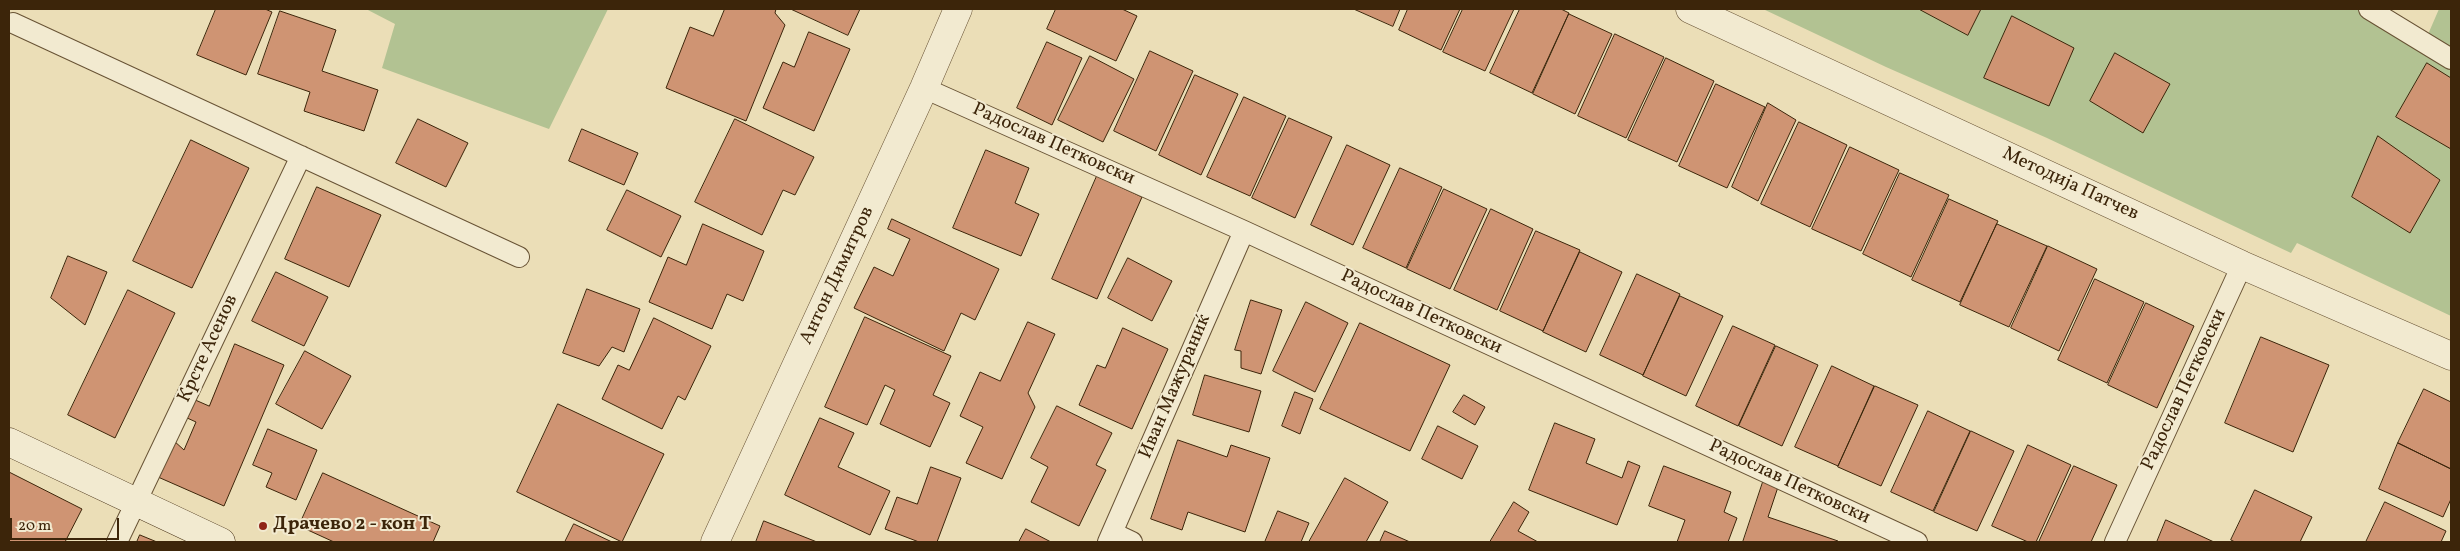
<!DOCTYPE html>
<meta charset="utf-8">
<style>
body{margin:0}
#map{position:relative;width:2460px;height:551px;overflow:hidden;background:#ebdeb7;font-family:Vollkorn,serif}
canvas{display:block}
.frame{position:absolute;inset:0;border:10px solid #3c250a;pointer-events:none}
.scale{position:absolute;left:10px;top:518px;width:109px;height:22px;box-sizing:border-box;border:2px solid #3c250a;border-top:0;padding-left:6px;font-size:15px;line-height:18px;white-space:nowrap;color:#3c250a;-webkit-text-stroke:4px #f2ead0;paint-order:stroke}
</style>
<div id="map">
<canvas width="2460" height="551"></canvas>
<div class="frame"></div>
<div class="scale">20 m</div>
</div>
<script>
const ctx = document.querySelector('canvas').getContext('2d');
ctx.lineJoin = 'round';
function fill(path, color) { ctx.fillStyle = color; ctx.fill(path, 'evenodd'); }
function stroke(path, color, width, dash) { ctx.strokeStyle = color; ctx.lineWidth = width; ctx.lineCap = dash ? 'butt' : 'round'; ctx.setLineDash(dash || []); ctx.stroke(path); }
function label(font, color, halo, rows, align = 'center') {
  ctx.font = font + ' Vollkorn,serif'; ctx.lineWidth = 4; ctx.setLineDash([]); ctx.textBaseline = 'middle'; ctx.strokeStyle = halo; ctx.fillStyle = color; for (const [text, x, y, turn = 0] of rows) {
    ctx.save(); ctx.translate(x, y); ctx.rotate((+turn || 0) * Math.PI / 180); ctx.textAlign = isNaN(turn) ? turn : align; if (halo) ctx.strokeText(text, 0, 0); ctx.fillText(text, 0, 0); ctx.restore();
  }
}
fill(new Path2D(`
 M366,9H608L549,129L382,68L395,24Z
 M1763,9H2363L2426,39L2439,9H2451V316L2297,243L2291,253L2047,138L1886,67Z`), '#b2c292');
const building = new Path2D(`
 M216,9H265L272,12L246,75L197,55Z
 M725,9H776L775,13L785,25L746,121L666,88L690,27L713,36Z
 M791,9H860L848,35Z
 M1056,9H1122L1137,16L1116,61L1047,29Z
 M1354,9H1400L1393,26Z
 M1408,9H1460L1441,50L1399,30Z
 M1463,9H1514L1485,71L1443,52Z
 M1520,9H1561L1569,13L1532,93L1490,73Z
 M1919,9H1981L1968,35Z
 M280,11L336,30L322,71L378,90L364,131L304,111L310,92L258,74Z
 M1569,14L1612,34L1575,114L1533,94Z
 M2012,16L2074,48L2049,106L1984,78Z
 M809,32L850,49L814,131L763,108L783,62L794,67Z
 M1615,34L1664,57L1626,138L1578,116Z
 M1047,42L1082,58L1052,125L1017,108Z
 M1150,51L1193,71L1156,151L1114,131Z
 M2115,53L2170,84L2143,133L2090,101Z
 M1090,56L1134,79L1103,142L1058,120Z
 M1666,58L1714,81L1677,162L1628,140Z
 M2427,63L2451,78V149L2396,117Z
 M1195,75L1238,94L1201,175L1159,155Z
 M1716,84L1765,107L1727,188L1679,166Z
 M1244,97L1286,116L1250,196L1207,177Z
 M1768,103L1796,120L1758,201L1732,187Z
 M1289,118L1332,137L1295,218L1252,198Z
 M418,119L468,143L446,187L396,163Z
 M735,119L814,157L795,195L783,190L762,235L695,202Z
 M1799,122L1847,145L1810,227L1761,204Z
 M582,129L638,153L624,185L569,161Z
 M2378,136L2440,180L2410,233L2352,197Z
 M191,140L249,168L192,288L133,261Z
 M1347,145L1390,165L1353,245L1311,225Z
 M1850,147L1899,170L1861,251L1812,229Z
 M986,150L1029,168L1015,203L1039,214L1021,256L953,228Z
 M1400,168L1442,187L1406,268L1363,248Z
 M1900,173L1949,195L1911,277L1863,254Z
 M1097,176L1142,197L1097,299L1052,279Z
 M317,187L381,215L349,287L285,259Z
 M1444,189L1487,209L1450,289L1407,269Z
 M627,190L681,216L661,257L607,230Z
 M1949,199L1998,221L1960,302L1912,280Z
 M1491,209L1533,229L1497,310L1454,290Z
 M892,219L999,269L975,320L961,313L944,351L854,308L874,267L893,276L910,239L888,229Z
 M703,224L764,251L743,301L727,294L712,329L649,302L668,257L686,265Z
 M1997,224L2047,246L2009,327L1960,305Z
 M1536,231L1580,250L1543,331L1500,311Z
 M2048,246L2097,269L2059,351L2011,328Z
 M1580,252L1622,272L1586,352L1543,332Z
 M68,256L107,272L85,325L51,298Z
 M1128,258L1172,281L1152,321L1108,298Z
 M276,272L328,297L304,346L252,321Z
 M1637,274L1680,294L1643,375L1600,355Z
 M2095,279L2144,302L2107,383L2058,360Z
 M587,289L640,309L624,352L612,347L599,366L563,353Z
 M128,290L175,313L115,438L68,415Z
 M1680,296L1723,316L1686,396L1643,376Z
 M1251,300L1282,310L1261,374L1241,368V351L1235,350Z
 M1306,302L1348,323L1315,392L1273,371Z
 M2146,303L2194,326L2157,408L2108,385Z
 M865,317L951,356L933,395L950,403L930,447L880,424L895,390L885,385L867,425L825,407Z
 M654,318L711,346L685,400L678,396L662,429L602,399L618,365L629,370Z
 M1028,322L1055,334L1028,393L1035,407L1002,479L966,463L983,427L960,416L980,372L1000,381Z
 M1360,323L1450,365L1410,451L1320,409Z
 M1733,326L1775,345L1738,426L1696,406Z
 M1123,328L1168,349L1132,429L1079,405L1097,365L1105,368Z
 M2261,337L2329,365L2293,452L2225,423Z
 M235,344L284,365L224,506L158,477L173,440L184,450L196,422L185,417L193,399L209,406Z
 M1776,346L1818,365L1782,446L1739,426Z
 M305,351L351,376L322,429L276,404Z
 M1832,366L1874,386L1838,466L1795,447Z
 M1205,375L1261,391L1249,432L1193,415Z
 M1875,386L1918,405L1881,486L1838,467Z
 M2424,389L2451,402V469L2398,443Z
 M1295,392L1313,399L1300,434L1282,426Z
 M1464,395L1485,407L1475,425L1453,412Z
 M558,404L664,454L622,542L517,492Z
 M1057,406L1112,433L1096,465L1106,470L1079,526L1031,502L1048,467L1031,458Z
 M1928,411L1970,431L1933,511L1891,492Z
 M820,418L854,433L838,467L890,491L870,535L785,495Z
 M1555,423L1595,439L1586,463L1622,478L1628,461L1640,466L1617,525L1529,490Z
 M1438,426L1478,446L1462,479L1422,459Z
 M268,429L317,450L296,500L266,487L272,473L253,465Z
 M1971,431L2014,451L1977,531L1934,512Z
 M1178,440L1227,457L1231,445L1270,458L1245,532L1188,512L1182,530L1151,519Z
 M2398,443L2451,469V499L2443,517L2379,489Z
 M2028,445L2071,465L2036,542H2028L1992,526Z
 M1664,466L1731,492L1724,512L1737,518L1728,542H1677L1685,520L1649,506Z
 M2074,466L2117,485L2091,542H2039Z
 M931,467L961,478L937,542H919L885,529L897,497L917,504Z
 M9,472L82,509L65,542H9Z
 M323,473L440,526L433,542H334L299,526Z
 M1345,478L1388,502L1366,542H1309Z
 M1763,482L1778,487L1768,517L1838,541L1837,542H1743Z
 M2255,490L2312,517L2300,542H2235L2231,540Z
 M1514,502L1529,512L1518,531L1538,542H1490Z
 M2385,502L2446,531L2441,542H2366Z
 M1278,511L1309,523L1301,542H1265Z
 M2166,520L2214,542H2157Z
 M764,521L817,542H756Z
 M574,524L612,542H565Z
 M1026,529L1051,542H1019Z
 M1385,531L1410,542H1380Z
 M140,535L157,542H137Z`);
fill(building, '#cf9473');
stroke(building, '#3c250a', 1);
const service = new Path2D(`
 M2369,9L2451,59
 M13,23L519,257
 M924,88L1244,231L1917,542
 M1113,533L1132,542
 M117,542L301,156
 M1108,542L1244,231
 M2115,542L2242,265`);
const minor = new Path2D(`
 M1690,9L2242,265L2451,356
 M715,542L924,88L958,9`);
const secondary = new Path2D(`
 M9,442L221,542`);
stroke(service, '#685335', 22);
stroke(minor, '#685335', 29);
stroke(secondary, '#3c250a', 29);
stroke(service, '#f2ead0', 20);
stroke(minor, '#f2ead0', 28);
stroke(secondary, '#f2ead0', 28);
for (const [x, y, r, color] of [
 [263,526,5,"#8f2418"]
]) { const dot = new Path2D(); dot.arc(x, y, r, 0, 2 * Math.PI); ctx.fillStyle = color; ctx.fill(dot); stroke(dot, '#f2ead0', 2); }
label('19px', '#3c250a', '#f2ead0', [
 ["Радослав Петковски",1053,145,24],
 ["Методија Патчев",2070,185,25],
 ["Антон Димитров",838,276,-65],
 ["Радослав Петковски",1421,313,25],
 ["Крсте Асенов",209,349,-65],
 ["Иван Мажураниќ",1176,387,-67],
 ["Радослав Петковски",2185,390,-65],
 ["Радослав Петковски",1789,483,25]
]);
label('bold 19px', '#3c250a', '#f2ead0', [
 ["Драчево 2 - кон T",273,526]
], 'left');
</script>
